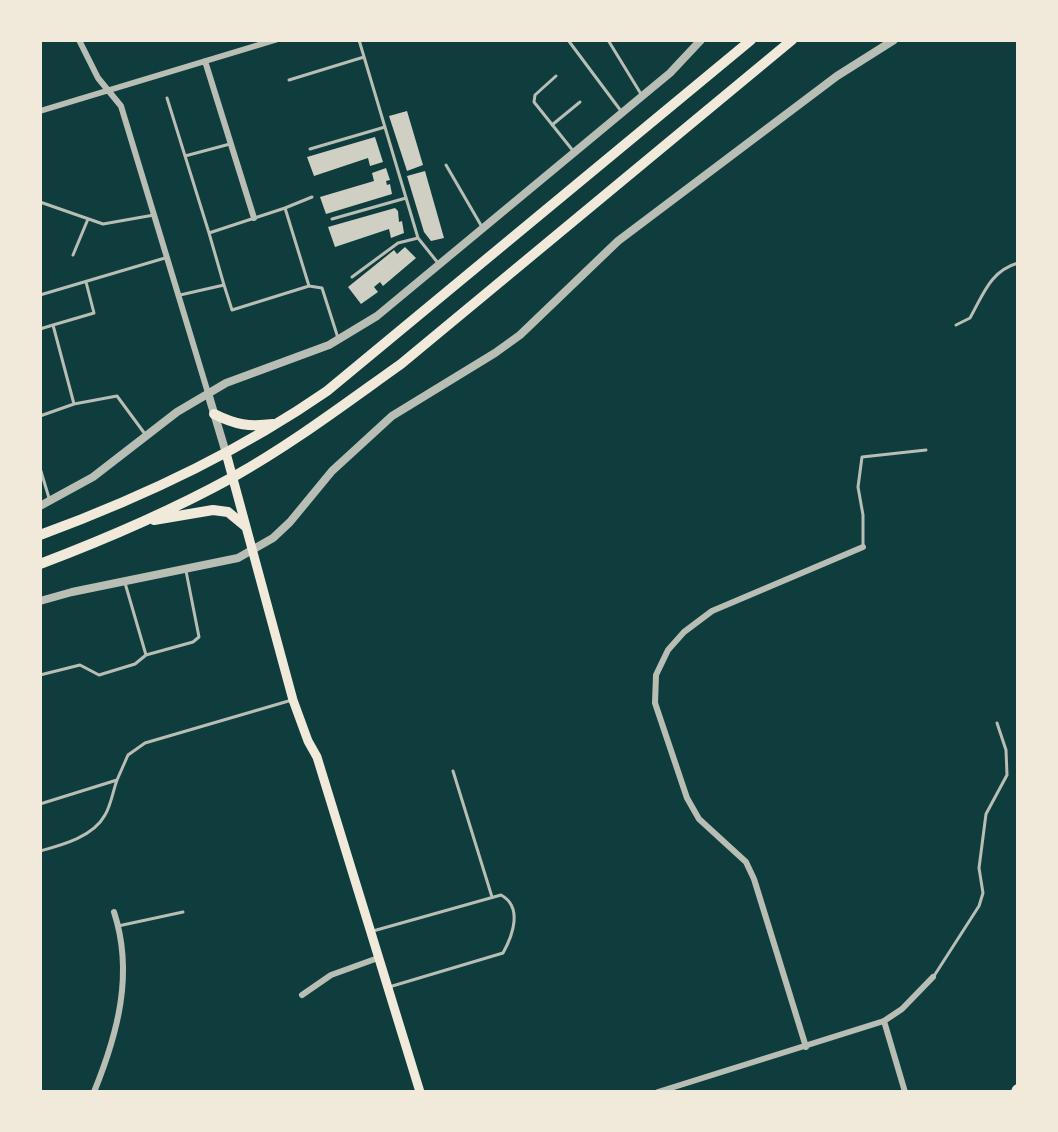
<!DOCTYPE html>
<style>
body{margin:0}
#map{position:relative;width:1058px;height:1132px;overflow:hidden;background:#0f3d3e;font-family:"Varela Round",sans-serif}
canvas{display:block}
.frame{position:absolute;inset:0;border:42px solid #f1e9da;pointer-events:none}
</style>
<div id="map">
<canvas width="1058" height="1132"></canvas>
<div class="frame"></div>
</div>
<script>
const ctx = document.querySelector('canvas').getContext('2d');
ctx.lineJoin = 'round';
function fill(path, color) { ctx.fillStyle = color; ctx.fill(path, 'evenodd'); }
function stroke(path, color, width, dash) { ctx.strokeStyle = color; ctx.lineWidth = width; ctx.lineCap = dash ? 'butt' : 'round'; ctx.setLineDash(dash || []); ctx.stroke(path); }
fill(new Path2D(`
 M407,111L423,165L407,171L389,116Z
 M375,137L383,162L370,166L368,158L314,176L307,157Z
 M386,168L390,180L386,181L387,185L390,184L392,194L326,214L320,197L374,181L372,173Z
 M425,171L444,238L431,241L424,232L407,176Z
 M395,208L398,211L399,222L402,221L404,233L391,238L389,229L335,247L328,227Z
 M405,247L416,258L383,286L380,282L374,287L378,292L361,304L348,287L394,250L397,254Z`), '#cfcfc3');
stroke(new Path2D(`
 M359,40L418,238L438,263
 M568,40L621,111
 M608,40L641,94
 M556,76L535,95L534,102L574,152
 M289,80L364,57
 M167,98L209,233
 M552,125L580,102
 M310,149L385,127
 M185,156L230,144
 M446,165L482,227
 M40,202L103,224L154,215
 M285,208L312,197
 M332,219L406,198
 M73,255L88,219
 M352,277L398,243L418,238
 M86,282L94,313L53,325L74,404L117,396L145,434
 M224,285L232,310L309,286L322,288L338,338
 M40,295L165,258
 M180,295L224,285L209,233L285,208L309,286
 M956,325L970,318C983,295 990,271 1018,263
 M40,329L53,325
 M40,416L74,404
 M40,468L49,498
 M863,547V515L858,487L862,457L926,450
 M146,655L193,642L199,637L186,571
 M40,675L80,665L99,675L135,664L146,655L125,583
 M453,771L492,897
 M117,780L128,755L145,743L292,700
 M40,804L117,780C113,791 111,805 105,815C93,837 62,845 40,851
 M118,926L183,912
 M373,931L501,895C523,907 513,935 503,953L389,987
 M934,976L979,906L983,893L979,868L986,814L1007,775L1006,750L997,723`), '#b8beb3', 3);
stroke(new Path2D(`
 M79,40L98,78L121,106L208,393
 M205,61L254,218
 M40,111L275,40
 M302,995L331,975L378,958
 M884,1021L905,1092
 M806,1047L754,879L746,862L699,819L687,798L655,703L656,675L668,650L684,632L712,611L863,547
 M94,1092C118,1033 134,973 114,912
 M658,1092L884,1021L902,1009L933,977`), '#b8beb3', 6);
stroke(new Path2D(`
 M208,393L226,453
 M40,506L93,477L177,412L226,383L329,345L377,316L670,73L701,40
 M40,601L72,592L238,558L273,538L290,522L332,471L392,416L495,353L520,335L618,241L837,76L894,40`), '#b8beb3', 8);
stroke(new Path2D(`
 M226,453L293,700L308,741L317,757L420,1092`), '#f1e9da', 9);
stroke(new Path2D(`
 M214,414C236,425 249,427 273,424
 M154,520L213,510L228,512L245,526
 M40,535C141,498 239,452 327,391L751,40
 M40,564C106,539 171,511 233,477C292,444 346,403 401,364L792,40`), '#f1e9da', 10);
stroke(new Path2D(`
 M1017,1092L1018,1090`), '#f1e9da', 12);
</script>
